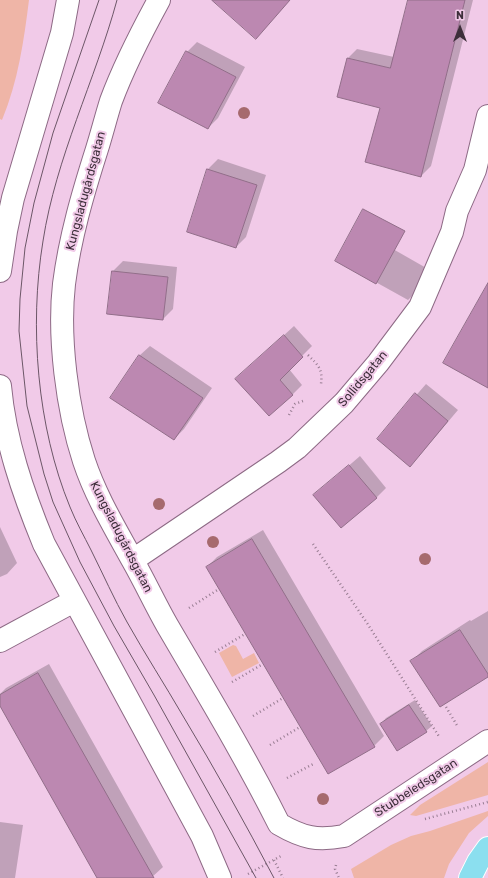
<!DOCTYPE html>
<meta charset="utf-8">
<style>
body{margin:0}
#map{position:relative;width:488px;height:878px;overflow:hidden;background:#f1cae8;font-family:Rubik,sans-serif}
canvas{display:block}
.north{position:absolute;left:440px;top:8px;width:40px;height:40px;-webkit-text-stroke:3px #f1cae8;paint-order:stroke;rotate:0deg;font-size:11px;font-weight:700;line-height:16px;text-align:center;color:#3d2e3a}
.north::after{content:'';display:block;margin:auto;width:14px;height:18px;background:#3d2e3a;clip-path:polygon(50% 0,100% 100%,50% 72%,0 100%)}
</style>
<div id="map">
<canvas width="488" height="878"></canvas>
<div class="north">N</div>
</div>
<script>
const ctx = document.querySelector('canvas').getContext('2d');
ctx.lineJoin = 'round';
function fill(path, color) { ctx.fillStyle = color; ctx.fill(path, 'evenodd'); }
function stroke(path, color, width, dash) { ctx.strokeStyle = color; ctx.lineWidth = width; ctx.lineCap = dash ? 'butt' : 'round'; ctx.setLineDash(dash || []); ctx.stroke(path); }
function label(font, color, halo, rows, align = 'center') {
  ctx.font = font + ' Rubik,sans-serif'; ctx.lineWidth = 4; ctx.setLineDash([]); ctx.textBaseline = 'middle'; ctx.strokeStyle = halo; ctx.fillStyle = color; for (const [text, x, y, turn = 0] of rows) {
    ctx.save(); ctx.translate(x, y); ctx.rotate((+turn || 0) * Math.PI / 180); ctx.textAlign = isNaN(turn) ? turn : align; if (halo) ctx.strokeText(text, 0, 0); ctx.fillText(text, 0, 0); ctx.restore();
  }
}
fill(new Path2D(`
 M0,0H29C24,40 18,82 2,120L0,119Z
 M233,645L236,646L243,659L254,653L259,663L232,677L219,653Z
 M488,762V795L416,816L410,815L420,805Z
 M488,811V816L469,833L449,864L444,878H354L351,869L391,845L411,836L430,831Z`), '#efb5a7');
fill(new Path2D(`
 M409,0H473L431,166L421,176L381,107L347,59L357,49L394,57Z
 M197,42L245,67L218,118L208,128L187,52Z
 M218,159L266,175L246,237L236,247L188,232L208,169Z
 M358,229L428,269L418,290L408,300L336,260Z
 M123,261L177,267L173,309L163,319L108,314L113,271Z
 M294,326L312,346L289,369L302,385L292,395L247,369Z
 M150,346L212,388L184,429L174,439L139,356Z
 M426,384L458,410L420,455L378,439Z
 M360,456L386,488L376,498L315,495Z
 M0,527L17,563L7,574L0,577Z
 M263,530L384,736L374,746L207,567L217,557Z
 M488,611V676L412,661L422,651L470,620L471,621Z
 M49,664L163,867L151,878H98L0,704V694L6,688Z
 M415,700L432,726L426,731L381,724L386,718Z
 M0,822L23,825L15,878H0Z`), '#0003');
const building = new Path2D(`
 M212,0H290L256,39Z
 M408,0H465L421,177L365,162L380,108L337,97L347,58L390,68Z
 M186,51L236,77L208,129L158,103Z
 M207,169L257,185L236,248L187,232Z
 M363,209L405,231L376,284L335,261Z
 M112,271L168,277L163,320L107,314Z
 M488,283V388L443,363Z
 M284,335L303,357L280,380L293,395L269,416L235,379Z
 M139,355L203,398L174,440L110,398Z
 M415,393L448,421L410,467L377,439Z
 M349,465L377,498L341,528L313,495Z
 M252,539L375,747L328,774L206,567Z
 M460,630L488,674V677L440,707L410,661Z
 M38,673L154,878H97L0,706V695Z
 M409,705L427,732L397,751L380,724Z`);
fill(building, '#bc88b1');
stroke(building, '#916e89', 1);
const minor = new Path2D(`
 M159,0C141,33 124,66 111,101C106,117 102,133 97,149C83,193 70,237 64,284C58,337 67,409 84,461C96,497 115,528 133,561C145,582 155,604 167,625C205,690 245,756 279,824C303,838 317,841 344,836L488,741
 M0,271L6,231L13,198L62,33L68,0
 M0,386C5,441 23,493 44,544L202,836L220,878
 M133,560L278,462L297,448L344,403L378,363L420,307L452,232L457,211L475,170L488,116
 M0,641L74,601`);
const major = new Path2D(`
 M470,878L478,862L488,848`);
stroke(minor, '#8d6a85', 24);
stroke(major, '#fff', 24);
stroke(new Path2D(`
 M308,355C318,365 323,369 321,384
 M289,415L295,404L303,401
 M313,544L367,623L440,738
 M189,608L219,589
 M215,652L245,634
 M232,682L263,664
 M446,707L458,727
 M253,716L283,698
 M270,745L300,727
 M287,778L315,763
 M425,819L488,802
 M274,860L283,878
 M336,865L335,869L339,878
 M248,874L281,856`), '#987d92', 2.5, [1, 3]);
stroke(minor, '#fff', 22);
stroke(major, '#8bdfef', 22);
stroke(new Path2D(`
 M99,0L53,133L34,203L25,248L20,299L19,331L27,406L44,474L53,502L80,562L114,626L154,695L256,878
 M117,0C95,81 56,157 43,241C29,326 37,427 70,507C76,522 84,536 91,550C103,574 114,599 127,622C145,654 165,685 183,716C215,769 245,823 274,878`), '#6c5667', 1);
ctx.fillStyle = '#a66a6e';
for (const [x, y] of [
 [244,113],
 [159,504],
 [213,542],
 [425,559],
 [323,799]
]) { ctx.beginPath(); ctx.arc(x, y, 6, 0, 2 * Math.PI); ctx.fill(); }
label('12px', '#3d2e3a', '#f1cae8', [
 ["Kungsladugårdsgatan",86,191,-75],
 ["Sollidsgatan",363,379,-50],
 ["Kungsladugårdsgatan",121,537,63],
 ["Stubbeledsgatan",416,788,-33]
]);
</script>
